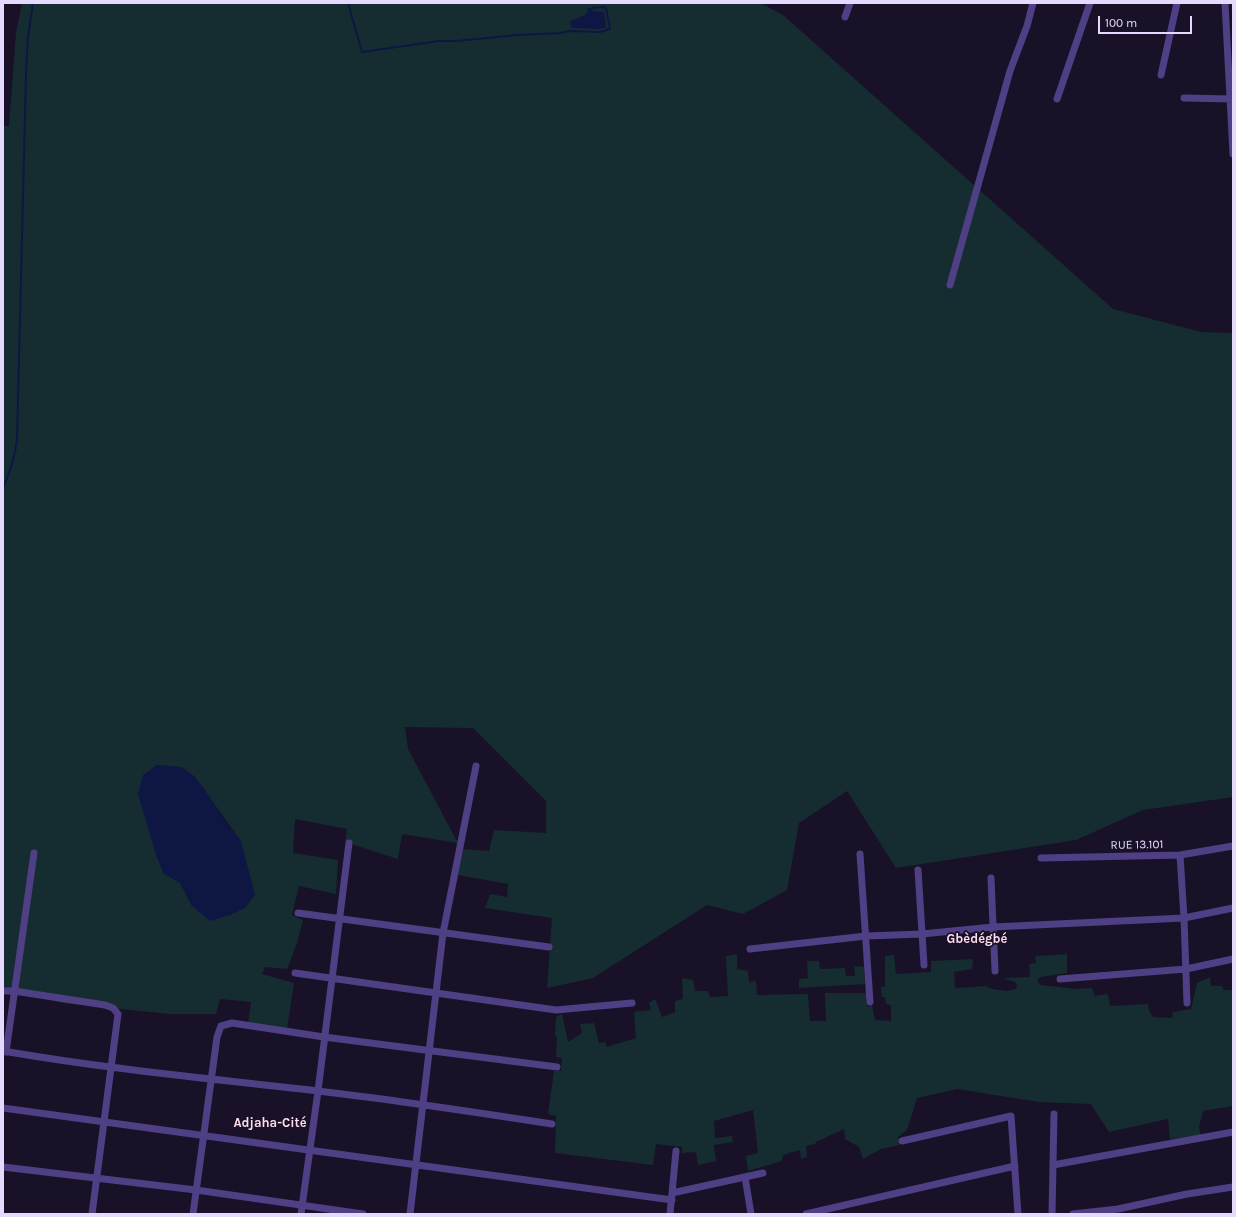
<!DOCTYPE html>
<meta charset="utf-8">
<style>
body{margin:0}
#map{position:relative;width:1236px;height:1217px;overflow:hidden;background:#191128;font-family:Karla,sans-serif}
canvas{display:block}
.frame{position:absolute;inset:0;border:4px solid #e5dafd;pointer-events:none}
.scale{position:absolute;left:1098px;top:16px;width:94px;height:18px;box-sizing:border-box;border:2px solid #e5dafd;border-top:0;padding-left:5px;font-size:12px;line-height:14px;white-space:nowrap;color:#e5dafd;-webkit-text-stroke:3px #191128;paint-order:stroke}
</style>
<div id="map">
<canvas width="1236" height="1217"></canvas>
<div class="frame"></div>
<div class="scale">100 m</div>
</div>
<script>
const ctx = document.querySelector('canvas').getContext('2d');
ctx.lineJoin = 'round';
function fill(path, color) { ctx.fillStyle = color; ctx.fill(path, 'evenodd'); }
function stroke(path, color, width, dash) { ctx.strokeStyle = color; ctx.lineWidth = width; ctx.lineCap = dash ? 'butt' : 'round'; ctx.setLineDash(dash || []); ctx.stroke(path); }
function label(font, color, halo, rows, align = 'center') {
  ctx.font = font + ' Karla,sans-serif'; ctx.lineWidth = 3.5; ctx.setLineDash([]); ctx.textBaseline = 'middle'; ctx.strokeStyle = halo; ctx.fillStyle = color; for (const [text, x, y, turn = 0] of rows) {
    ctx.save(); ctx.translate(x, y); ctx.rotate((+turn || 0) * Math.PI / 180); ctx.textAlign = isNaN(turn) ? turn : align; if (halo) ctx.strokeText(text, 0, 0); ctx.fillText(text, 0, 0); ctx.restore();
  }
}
fill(new Path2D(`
 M22,3H760L783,15L1113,309L1201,332L1233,333V797L1143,810L1076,840L896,868L847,791L799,823L787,890L743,914L707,905L593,978L547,988L552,918L485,908L490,894L507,897L508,884L458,875L463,849L489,851L494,830L546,833V801L473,728L405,727L408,749L458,843L402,834L398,859L345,842L347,829L295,819L293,853L338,860L336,894L299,886L292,915L303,920L296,946L287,969L265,967L262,974L294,983L287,1029L248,1023L251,1002L220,999L216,1014H170L62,1003L3,988V126H9L16,33ZM194,776L241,841L192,906L145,815L138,794Z
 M737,954V969L748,971L749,982L756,981L757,995L808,994L810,1021H826L825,993H866L867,1007L872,1005L875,1020L891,1021V1005L886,1004L885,997H882L881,987H885V956L894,955L896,974L931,972V961L973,959L972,969L954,972L955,988L985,986L992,989L1006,991L1016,989L1017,986L1015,982L1003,978L1030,977L1029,964L1036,963L1035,956L1067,954V973L1041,977L1038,979V982L1041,985L1076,989L1092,988L1095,996L1108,994L1110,1006L1148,1004L1149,1010L1153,1017L1172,1018L1173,1012L1191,1009L1197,983L1210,977L1211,986H1222L1224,990H1232L1233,994V1106L1203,1111L1199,1127L1201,1137L1170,1139L1168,1119L1109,1132L1091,1104L1039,1102L957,1089L917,1098L907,1130L898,1137L899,1145L881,1149L863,1159L859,1147L845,1139L844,1129L816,1142L815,1144L806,1146L807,1157L801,1159L800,1150L783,1155L782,1161L748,1171L746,1156L758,1153L753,1110L714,1121L715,1138L732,1136L733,1142L714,1145L716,1161L698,1165L696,1152L682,1153V1147L656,1144L653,1165L555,1153L556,1116L548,1114L554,1071H561L562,1058L556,1057L557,1037L555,1036L556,1017L562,1014L568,1042L582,1033L580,1024L594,1023L599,1043L605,1042L607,1047L636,1038L634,1012L651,1010L649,1003L655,999L662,1017L675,1012V1001L683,999L682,978L693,980L695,991H708L710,997L728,996L726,956Z
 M807,961H819L820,969L845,968L846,976H855L854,966L864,967L865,984L799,988V979L808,978Z`), '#152d31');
fill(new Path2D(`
 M587,8H592L593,11L604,12L606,28L598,29L572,28L570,21L585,15L588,11Z
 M157,765L182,767L194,776L205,790L224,820L241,841L255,895L245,908L230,915L210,921L192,906L180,883L164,874L156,855L138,794L143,775Z`), '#0e1744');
stroke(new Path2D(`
 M348,3L362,52L439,41H457L517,35L560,33L570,31L600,32L610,29L606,8L604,7L592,8
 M3,488C10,472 15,458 17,440L26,74L28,37L33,3`), '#0e1744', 2);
stroke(new Path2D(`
 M1225,3L1233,154
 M845,17L850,3
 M1161,75L1177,3
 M1184,98L1233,99
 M1057,99L1090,3
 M950,285L1010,71L1027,26L1033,3
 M860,854L870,1002
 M1180,855L1184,918L1187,1003
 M1041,858L1180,855L1233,846
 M918,870L924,965
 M991,878L995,971
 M298,913L549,947
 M750,949L866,936L922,934L993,927L1184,918L1233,908
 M295,973L556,1010L632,1003
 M1060,979L1186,969L1233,959
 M3,991H14L105,1005L113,1008L118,1014L92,1214
 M3,1051C107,1069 213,1079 318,1091C396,1100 474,1112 552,1124
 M6,1052L34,853
 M3,1108L672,1200
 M902,1141L1011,1116L1018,1214
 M1053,1165L1233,1132
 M3,1167L196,1190L363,1214
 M745,1177L751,1214
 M672,1193L763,1173
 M193,1214L217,1037L221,1026L232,1023L324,1037L557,1067
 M301,1214L318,1091L349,843
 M410,1214L443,933L476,766
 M670,1214L676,1151
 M806,1214L1015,1166
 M1052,1214L1054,1114
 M1073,1214L1118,1209L1187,1194L1233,1187`), '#4f3f84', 7);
label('12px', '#e5dafd', '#191128', [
 ["RUE 13.101",1137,845,-1]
]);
label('bold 13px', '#fddceb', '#191128', [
 ["Gbèdégbé",977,939],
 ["Adjaha-Cité",270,1123]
]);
</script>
